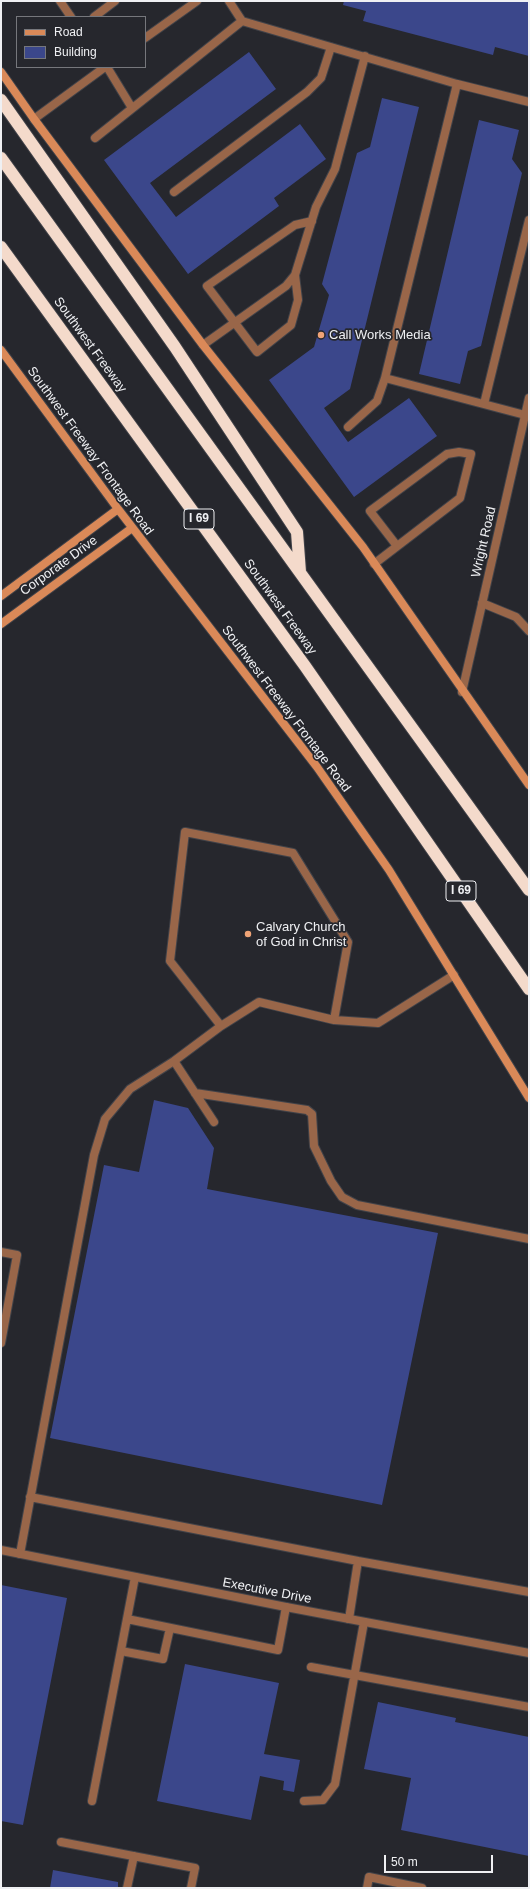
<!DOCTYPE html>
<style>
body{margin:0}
#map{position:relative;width:530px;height:1889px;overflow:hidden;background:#26272d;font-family:Arial,sans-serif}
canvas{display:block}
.frame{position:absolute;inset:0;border:2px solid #eff0f3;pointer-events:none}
.legend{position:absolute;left:16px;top:16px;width:130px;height:52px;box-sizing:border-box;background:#26272d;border:1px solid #76777c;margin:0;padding:5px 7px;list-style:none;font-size:12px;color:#eff0f3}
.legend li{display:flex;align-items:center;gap:8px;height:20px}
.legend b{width:20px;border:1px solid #76777c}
.scale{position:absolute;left:384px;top:1855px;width:109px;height:18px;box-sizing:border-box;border:2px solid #eff0f3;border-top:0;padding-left:5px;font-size:12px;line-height:14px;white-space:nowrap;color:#eff0f3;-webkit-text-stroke:3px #26272d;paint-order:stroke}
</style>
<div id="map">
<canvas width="530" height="1889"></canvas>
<div class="frame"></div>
<ul class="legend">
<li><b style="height:5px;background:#da8958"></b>Road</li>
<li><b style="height:11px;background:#3b478b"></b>Building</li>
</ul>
<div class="scale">50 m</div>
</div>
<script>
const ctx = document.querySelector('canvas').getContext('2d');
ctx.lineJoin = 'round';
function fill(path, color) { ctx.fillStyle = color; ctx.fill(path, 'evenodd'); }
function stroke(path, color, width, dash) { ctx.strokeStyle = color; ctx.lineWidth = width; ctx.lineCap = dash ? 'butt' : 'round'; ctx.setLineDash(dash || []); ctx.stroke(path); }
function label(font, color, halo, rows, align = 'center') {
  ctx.font = font + ' Arial,sans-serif'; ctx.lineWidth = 3.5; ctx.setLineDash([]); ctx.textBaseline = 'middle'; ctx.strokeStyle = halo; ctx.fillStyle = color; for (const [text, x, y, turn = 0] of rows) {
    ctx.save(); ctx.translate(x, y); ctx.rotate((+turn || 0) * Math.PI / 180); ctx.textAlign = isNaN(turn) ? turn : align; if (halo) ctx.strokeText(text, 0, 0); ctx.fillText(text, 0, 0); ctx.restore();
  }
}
fill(new Path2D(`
 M344,1H529V56L495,47L493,55L363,21L366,11L343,5Z
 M249,52L276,89L150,183L176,217L300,124L326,159L274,198L279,206L188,274L104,160Z
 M382,98L419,107L350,389L324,408L348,442L409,398L437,436L354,497L269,380L314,347L329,295L322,284L357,153L370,147Z
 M479,120L519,130L512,159L522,173L481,346L468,351L460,384L419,374Z
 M154,1100L188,1108L214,1148L207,1189L438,1233L382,1505L50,1438L104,1165L139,1172Z
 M1,1585L67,1598L23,1825L1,1821Z
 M185,1664L279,1683L264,1754L300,1760L294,1792L283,1790L284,1781L260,1776L251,1820L157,1801Z
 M378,1702L456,1718L455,1722L529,1737V1856L401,1830L411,1778L364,1769Z
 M53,1870L118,1882V1888H50Z`), '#3b478b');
const lane = new Path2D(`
 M60,1L71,17
 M229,1L242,21L457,84L529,102
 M94,17L115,1
 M107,67L132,108
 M457,84L385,378L525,415
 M95,138L242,21
 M174,192L307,92L321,78L331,47
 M295,275L298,300L291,325L257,352L207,286L295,225L312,221
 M203,345L286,286L295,275L316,207L335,169L365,56
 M484,404L529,220
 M348,427L377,401L385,378
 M374,564L460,498L471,454L459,452L447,454L370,511L397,546
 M482,603L516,617L529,631
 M221,1026L170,961L185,832L293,853L348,942L334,1020
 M174,1061L214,1122
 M195,1093L307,1110L312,1114L314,1146L331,1181L342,1197L357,1205L529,1239
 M1,1252L17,1255L1,1343
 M30,1497L358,1561L349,1619
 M20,1554L94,1155L105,1119L130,1089L174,1061L221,1026L259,1002L334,1020L378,1023L454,975
 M358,1561L529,1592
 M127,1619L278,1650L286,1607
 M121,1651L163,1659L170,1628
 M311,1667L529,1707
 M92,1801L135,1577
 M304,1801L323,1800L335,1784L364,1622
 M61,1842L195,1868L191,1888
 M127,1888L134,1856
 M367,1888L369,1877L422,1888`);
const street = new Path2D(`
 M145,38L197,1
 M34,119L105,67
 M462,692L529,398
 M1,1550L286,1607L529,1653`);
const secondary = new Path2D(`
 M1,72L34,119L203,345L363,547L529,785
 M1,350L118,509L317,767L389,870L529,1098
 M1,596L118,509
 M1,624L132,528`);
const highway = new Path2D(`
 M1,100L175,347L297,532L300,572
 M1,158L529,890
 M1,247L305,666L529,989`);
stroke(lane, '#424349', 10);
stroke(street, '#424349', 10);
stroke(secondary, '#424349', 10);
stroke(highway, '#424349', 14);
stroke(lane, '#996649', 8);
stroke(street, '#996649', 8);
stroke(secondary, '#da8958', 8);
stroke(highway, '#f4dacb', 12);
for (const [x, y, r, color] of [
 [321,335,4,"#efa376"],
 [248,934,4,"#efa376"]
]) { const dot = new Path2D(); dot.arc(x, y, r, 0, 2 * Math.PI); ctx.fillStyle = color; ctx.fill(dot); stroke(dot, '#26272d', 1.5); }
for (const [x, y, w] of [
 [199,519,30],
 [461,891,30]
]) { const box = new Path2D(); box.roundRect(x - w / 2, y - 10, w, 20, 3); ctx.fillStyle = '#26272d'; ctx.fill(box); stroke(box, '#eff0f3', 1); }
label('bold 12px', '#eff0f3', null, [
 ["I 69",199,519],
 ["I 69",461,891]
]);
label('13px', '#eff0f3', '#26272d', [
 ["Call Works Media",329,335],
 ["Calvary Church",256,927],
 ["of God in Christ",256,942]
], 'left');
label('13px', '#eff0f3', '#26272d', [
 ["Southwest Freeway",90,345,54],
 ["Southwest Freeway Frontage Road",90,451,54],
 ["Wright Road",484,542,-77],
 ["Corporate Drive",59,566,-36],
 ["Southwest Freeway",280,607,54],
 ["Southwest Freeway Frontage Road",286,709,53],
 ["Executive Drive",267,1591,11]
]);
</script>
